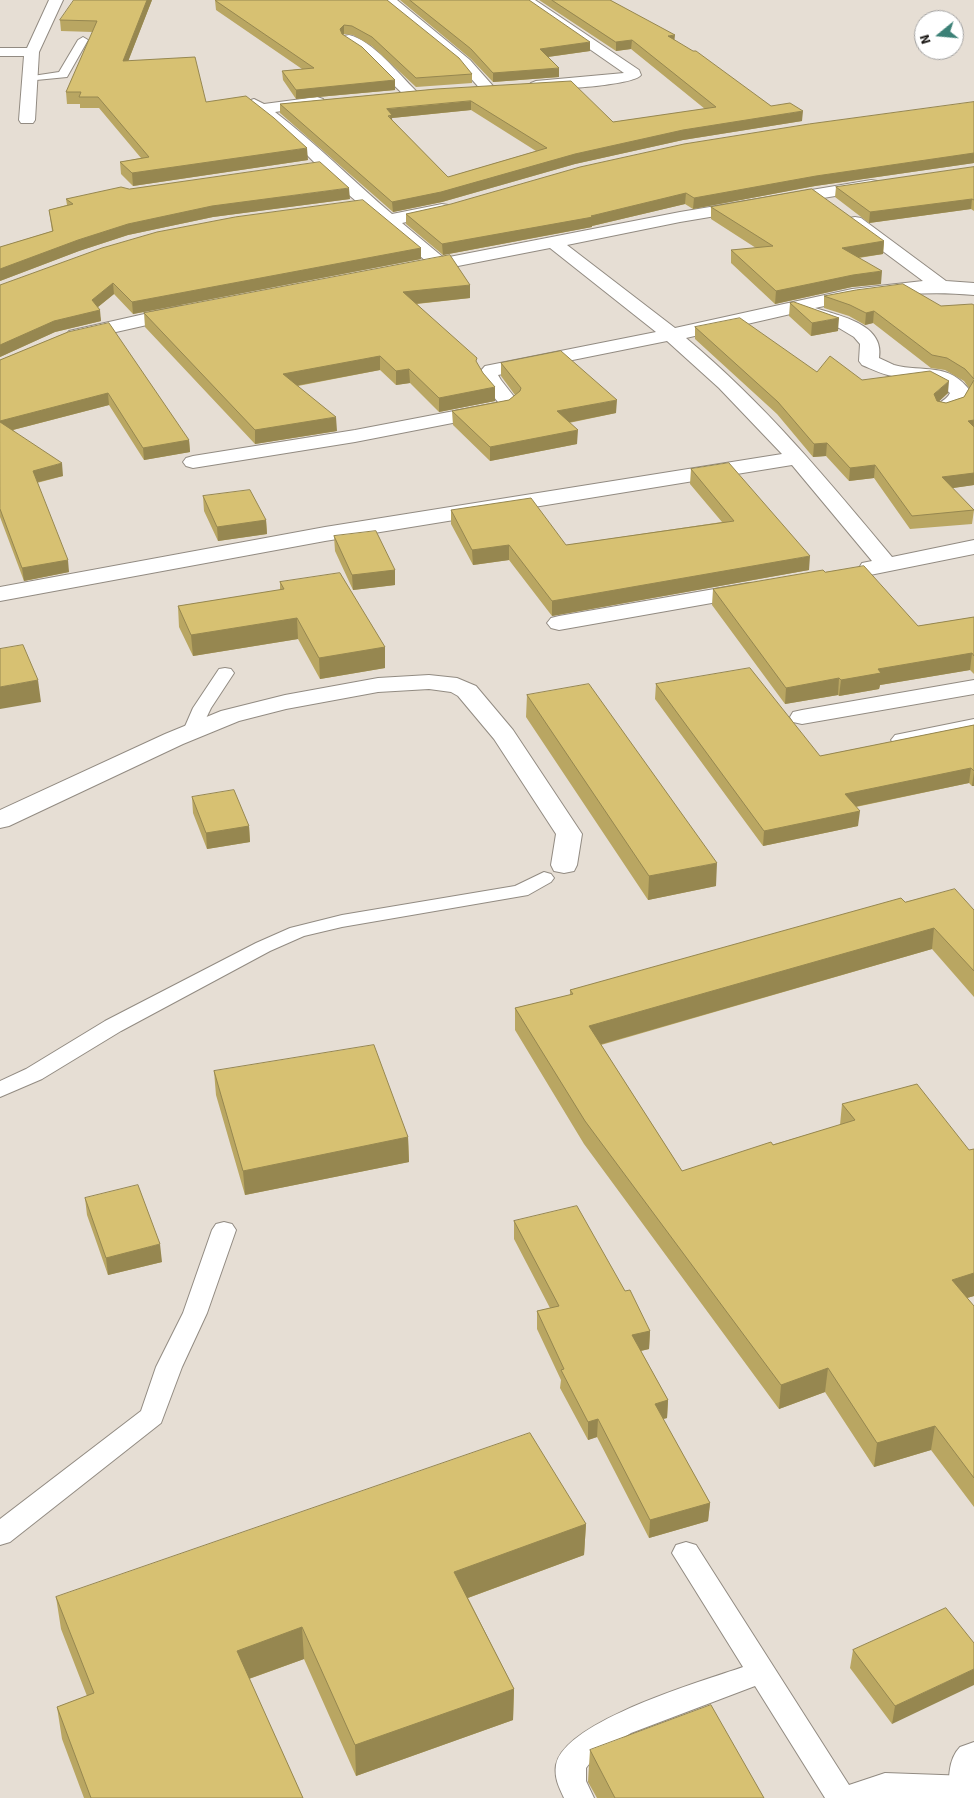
<!DOCTYPE html>
<style>
body{margin:0}
#map{position:relative;width:974px;height:1798px;overflow:hidden;background:#e6ded4;font-family:"Source Sans 3",sans-serif}
canvas{display:block}
.north{position:absolute;left:914px;top:10px;width:50px;height:50px;box-sizing:border-box;background:#fff;border:1px solid #a2a1a0;border-radius:50%;rotate:253deg;font-size:14px;font-weight:700;line-height:20px;text-align:center;color:#171411}
.north::after{content:'';display:block;margin:auto;width:18px;height:22px;background:#3b8076;clip-path:polygon(50% 0,100% 100%,50% 72%,0 100%)}
</style>
<div id="map">
<canvas width="974" height="1798"></canvas>
<div class="north">N</div>
</div>
<script>
const ctx = document.querySelector('canvas').getContext('2d');
ctx.lineJoin = 'round';
function stroke(path, color, width, dash) { ctx.strokeStyle = color; ctx.lineWidth = width; ctx.lineCap = dash ? 'butt' : 'round'; ctx.setLineDash(dash || []); ctx.stroke(path); }
function fill(path, color) { ctx.fillStyle = color; ctx.fill(path, 'evenodd'); }
const lane = new Path2D(`
 M83,37L88,40L67,77L26,81L24,79L26,77L59,72L78,40Z
 M225,668L231,669L234,673L211,708L198,735L192,736L186,735L183,731L193,708L219,669Z
 M544,872L551,874L554,878L551,882L528,895L342,927L304,936L270,951L121,1031L42,1079L0,1097V1081L26,1069L105,1021L256,943L290,928L342,915L515,886Z
 M224,1222L232,1224L236,1230L207,1313L182,1367L161,1423L10,1542L0,1545V1519L141,1411L156,1367L183,1313L212,1230L216,1224Z
 M686,1542L696,1545L849,1785L885,1773L969,1776L974,1778V1798H825L755,1686L631,1733L597,1754L586,1768V1781L594,1798H564C559,1787 554,1778 556,1765C564,1721 703,1681 743,1667L672,1553L676,1545Z`);
const street = new Path2D(`
 M49,0H63L39,52L35,120L33,123H21L19,120L24,56H0V48H27Z
 M387,0H397L470,60L493,86L496,89L493,92H483L460,66L387,6L385,3Z
 M519,0H535L639,70L641,75C633,86 553,89 536,91L531,89L528,86L531,83L536,81L624,73Z
 M349,35C372,40 399,74 416,91L419,94L416,97H406L363,55L344,42L342,39L344,36Z
 M317,97L323,99L325,102L323,105L275,112C316,143 353,181 392,214L442,204L448,205L451,209L448,213L402,223L444,258L680,212L871,180L877,181L879,185L877,189L871,190L680,222L567,245L675,328L852,289L923,281L849,226L846,222L849,218L855,217L861,218L946,281L974,283V295C920,290 868,296 815,308C840,316 885,324 879,358C884,360 889,363 894,365C923,373 949,361 971,392L961,408L944,414L937,412L934,408C939,401 946,401 950,393C931,375 915,381 892,376C881,374 872,369 862,365L859,361L860,344L854,337L839,328L795,313L686,338C763,402 828,480 892,557L974,540V554L870,575L862,573L859,568L862,563L872,561L792,465L325,541L0,601V587L325,527L782,454L719,388L667,341L498,375L501,380L519,403L509,412L355,442L193,468L186,466L183,462L186,458L193,456L355,430L496,403L498,402L485,386L478,374L485,366L656,332L550,248L417,274L411,273L408,269L411,265L427,262L335,183L293,141L246,104L248,101L254,99L264,104Z
 M180,306L187,308L189,312L187,316L76,341L69,339L66,335L69,331Z
 M749,583L757,585L760,590L757,595L559,630L551,628L547,623L551,618L559,616Z
 M429,675L457,678L476,686L513,730L582,834L577,865L574,871L564,873L554,871L551,865L556,834L494,739L458,696L451,692L429,689L378,692L286,709L239,721L183,744L9,826L0,828V810L165,734L221,711L285,695L378,678Z
 M974,680V694L802,724L793,722L790,717L793,712L802,710Z
 M974,719V733L904,748L895,745L891,740L895,735Z
 M974,1742V1798H952C947,1783 948,1759 960,1747Z`);
stroke(lane, '#928b82', 2);
stroke(street, '#928b82', 2);
fill(lane, '#fff');
fill(street, '#fff');
fill(new Path2D(`
 M152,0L128,61L206,102L308,160L133,186L121,174L120,162L141,158L99,108H80V104H67L66,92L93,32L61,31L60,20Z
 M215,0H387L472,74V83L416,87L372,46L353,35L344,34L343,35L395,90L296,99L283,80L282,71L302,69L216,10Z
 M400,0H529L590,51L548,57L559,77L493,82L471,59Z
 M539,0H610L674,40L771,106L802,121L683,140L575,164L442,202L393,212L280,113V104L436,89L613,122L705,109L631,49L616,51ZM471,110L536,151L448,177L392,120V118Z
 M974,102V163L815,186L693,209L685,204L592,226V227L443,255L406,224V214Z
 M974,167V211L971,209L869,223L835,197L836,187Z
 M129,189L350,199L213,217L128,235L79,251L0,281V247L52,231L49,210L67,205L66,199Z
 M711,207L884,241L883,254L859,258L881,284L852,287L775,304L731,263V250L756,248L711,219Z
 M421,248V259L133,314L114,294L98,307L101,321L55,332L0,357V285Z
 M470,285V298L417,304L477,363L495,401L439,412L410,383L396,385L380,370L298,386L337,431L255,444L145,327L144,313Z
 M824,296L941,306L974,305V485L952,488L974,510L972,524L910,529L874,478L849,481L826,456L813,457L777,414L695,339V327L817,372L862,380L948,393L939,401L946,403L964,397L969,388L964,381L945,370L931,368L873,323L865,325L849,316L824,308Z
 M790,303L838,331L811,336L789,316Z
 M68,332L189,440L190,452L144,460L109,405L13,430L63,476L37,483L69,572L24,581L0,517V360Z
 M501,363L616,413L569,423L577,444L490,461L453,425L452,411L509,400L515,395L501,376Z
 M691,469L809,570L552,616L509,560L473,565L451,524V510L566,545L722,522L690,484Z
 M203,496L266,520L267,534L218,541L204,511Z
 M334,536L395,570V585L353,590L335,551Z
 M825,572L918,626L974,617V674L970,670L880,685L879,689L839,696L838,695L785,704L712,605L713,589Z
 M280,582L385,647V668L320,679L298,639L193,656L179,627L178,606L280,590Z
 M656,684L820,756L974,725V786H972L969,783L856,807L858,826L763,846L655,699Z
 M527,695L716,886L648,900L526,717Z
 M192,797L249,826L250,842L207,849L193,813Z
 M905,902L974,910V997L932,949L601,1045L682,1171L840,1125L842,1104L969,1150L974,1149V1296L967,1298L974,1306V1507L931,1450L874,1467L825,1392L779,1409L584,1144L515,1030V1008L570,995V990Z
 M214,1071L408,1137L409,1162L245,1195L216,1095Z
 M85,1198L162,1262L108,1275L87,1215Z
 M514,1221L625,1291L650,1331L649,1349L641,1351L668,1400L667,1418L663,1419L710,1503L708,1521L649,1538L597,1437L588,1440L560,1388L561,1380L537,1329V1311L550,1308L514,1239Z
 M586,1524L584,1555L468,1598L514,1689L513,1720L356,1776L304,1659L249,1679L303,1798H84L62,1739L57,1707L87,1696L61,1629L56,1597Z
 M946,1608L892,1724L850,1668L853,1650Z
 M590,1750L764,1798H597L588,1782Z`), '#b9a662');
fill(new Path2D(`
 M147,0H152L124,72L123,61Z
 M344,25V34L340,38V29Z
 M675,35L674,44L668,36Z
 M632,40L631,49L616,51V42Z
 M590,42V51L540,58V49Z
 M559,68V77L493,82V73Z
 M395,80V90L296,99V90Z
 M471,101V110L392,118L393,125L387,109Z
 M803,111L802,121L683,140L575,164L442,202L393,212L392,202L575,154L683,130Z
 M307,148L308,160L133,186L132,173Z
 M974,153V163L815,186L693,209L694,198L816,176Z
 M349,188L350,199L213,217L128,235L79,251L0,281V269L78,240L128,224L212,206Z
 M686,193L685,204L592,226V227L443,255L442,244L591,216Z
 M972,199L971,209L869,223L870,212Z
 M884,241L883,254L841,260L842,248Z
 M421,248V259L133,314L132,302Z
 M882,271L881,284L852,287L775,304L776,291L853,275Z
 M113,283L114,294L93,311L92,300Z
 M470,285V298L404,305L403,292Z
 M100,310L101,321L55,332L0,357V345L54,321Z
 M874,311L873,323L865,325L866,313Z
 M839,318L838,331L811,336L812,323Z
 M380,356V370L284,388L283,374Z
 M409,369L410,383L396,385V371Z
 M949,381L948,393L933,407L934,394Z
 M495,387V401L439,412V398Z
 M108,393L109,405L1,433L0,421Z
 M617,400L616,413L556,425L557,411Z
 M336,417L337,431L255,444V430Z
 M974,420V432L968,421Z
 M578,430L577,444L490,461V447Z
 M189,440L190,452L144,460L143,448Z
 M827,443L826,456L813,457L814,444Z
 M62,463L63,476L34,483L33,471Z
 M875,465L874,478L849,481L850,468Z
 M974,473V485L940,490L942,477Z
 M266,520L267,534L218,541L217,527Z
 M509,545V560L473,565L472,550Z
 M810,556L809,570L552,616V601Z
 M68,560L69,572L24,581L22,568Z
 M395,570V585L353,590L352,575Z
 M297,618L298,639L193,656L191,635Z
 M385,647V668L320,679L319,658Z
 M972,653L970,670L880,685L879,689L839,696L841,680L878,669Z
 M839,678L838,695L785,704L786,688Z
 M38,680L41,702L0,709V687Z
 M971,768L969,783L844,809L845,794Z
 M974,771V786H972Z
 M860,811L858,826L763,846L764,831Z
 M249,826L250,842L207,849L206,833Z
 M717,863L716,886L648,900L649,876Z
 M934,928L932,949L588,1048L589,1026Z
 M408,1137L409,1162L245,1195L243,1171Z
 M160,1244L162,1262L108,1275L106,1258Z
 M974,1273V1296L949,1303L952,1280Z
 M650,1331L649,1349L631,1353L632,1335Z
 M828,1368L825,1392L779,1409L781,1385Z
 M668,1400L667,1418L654,1421L655,1404Z
 M598,1419L597,1437L588,1440V1422Z
 M935,1426L931,1450L874,1467L877,1443Z
 M710,1503L708,1521L649,1538L650,1520Z
 M586,1524L584,1555L454,1603V1572Z
 M302,1627L304,1659L240,1682L237,1651Z
 M974,1669V1685L892,1724L895,1706Z
 M514,1689L513,1720L356,1776L355,1745Z`), '#968750');
const building = new Path2D(`
 M74,0H147L123,61L195,57L206,102L246,96L274,118L307,148L132,173L120,162L149,157L98,97H79L81,92H66L97,21L60,20Z
 M216,0H387L459,58L472,74L416,78L372,37L352,26L344,25L340,29L342,34L362,47L395,80L296,90L282,71L314,68L216,1Z
 M410,0H529L590,42L540,49L559,68L493,73L471,49Z
 M552,0H610L675,35L668,36L693,51H696L771,106L790,103L803,111L683,130L575,154L441,192L392,202L280,104L436,89L571,81L613,122L716,107L632,40L616,42ZM471,101L547,148L448,177L388,116L392,115L387,109Z
 M974,102V153L816,176L694,198L686,193L591,216L593,217L442,244L406,214L451,204L580,167L684,144L809,124Z
 M320,162L349,188L212,206L128,224L78,240L0,269V247L53,231L49,210L73,204L66,199L121,187L129,189Z
 M974,167V200L972,199L870,212L836,187Z
 M812,189L884,241L842,248L882,271L853,275L776,291L731,250L773,246L711,207Z
 M363,200L421,248L132,302L113,283L92,300L100,310L54,321L0,345V285L102,248L157,232L235,217Z
 M450,255L470,285L403,292L477,358L476,361L483,373L495,387L439,398L409,369L396,371L380,356L283,374L336,417L255,430L144,313Z
 M903,284L941,306L972,304L974,305V379L965,369L947,358L932,355L874,311L866,313L850,305L824,296L856,290Z
 M794,302L839,318L812,323L790,303Z
 M740,318L817,372L830,356L862,380L930,371L949,381L934,394L937,401L946,403L964,397L974,380V420L968,421L974,427V473L942,477L974,510L912,516L875,465L850,468L827,443L814,444L778,402L695,327Z
 M109,323L189,440L143,448L108,393L0,421V360L68,332Z
 M561,351L617,400L557,411L578,430L490,447L452,411L509,400L520,391L521,388L501,363Z
 M0,422L62,463L33,471L68,560L22,568L0,509Z
 M729,463L810,556L552,601L509,545L472,550L451,510L531,498L566,545L734,521L691,469Z
 M250,490L266,520L217,527L203,496Z
 M376,531L395,570L352,575L334,536Z
 M864,566L918,626L974,617V656L972,653L878,669L881,673L841,680L839,678L786,688L713,589L823,570L825,572Z
 M340,573L385,647L319,658L297,618L191,635L178,606L284,589L280,582Z
 M23,645L38,680L0,687V649Z
 M750,668L820,756L974,725V771L971,768L845,794L860,811L764,831L656,684Z
 M589,684L717,863L649,876L527,695Z
 M234,790L249,826L206,833L192,797Z
 M955,889L974,910V971L934,928L589,1026L682,1171L771,1142L773,1145L855,1120L842,1104L917,1084L969,1150L974,1149V1273L952,1280L974,1306V1478L935,1426L877,1443L828,1368L781,1385L585,1121L515,1008L573,994L570,990L901,898L905,902Z
 M374,1045L408,1137L243,1171L214,1071Z
 M138,1185L160,1244L106,1258L85,1198Z
 M577,1206L625,1291L630,1290L650,1331L632,1335L668,1400L655,1404L710,1503L650,1520L598,1419L588,1422L561,1370L564,1369L537,1311L559,1306L514,1221Z
 M530,1433L586,1524L454,1572L514,1689L355,1745L302,1627L237,1651L303,1798H91L57,1707L94,1693L56,1597Z
 M946,1608L974,1643V1669L895,1706L853,1650Z
 M711,1705L764,1798H615L590,1750Z`);
fill(building, '#d7c172');
stroke(building, '#968750', 1);
</script>
